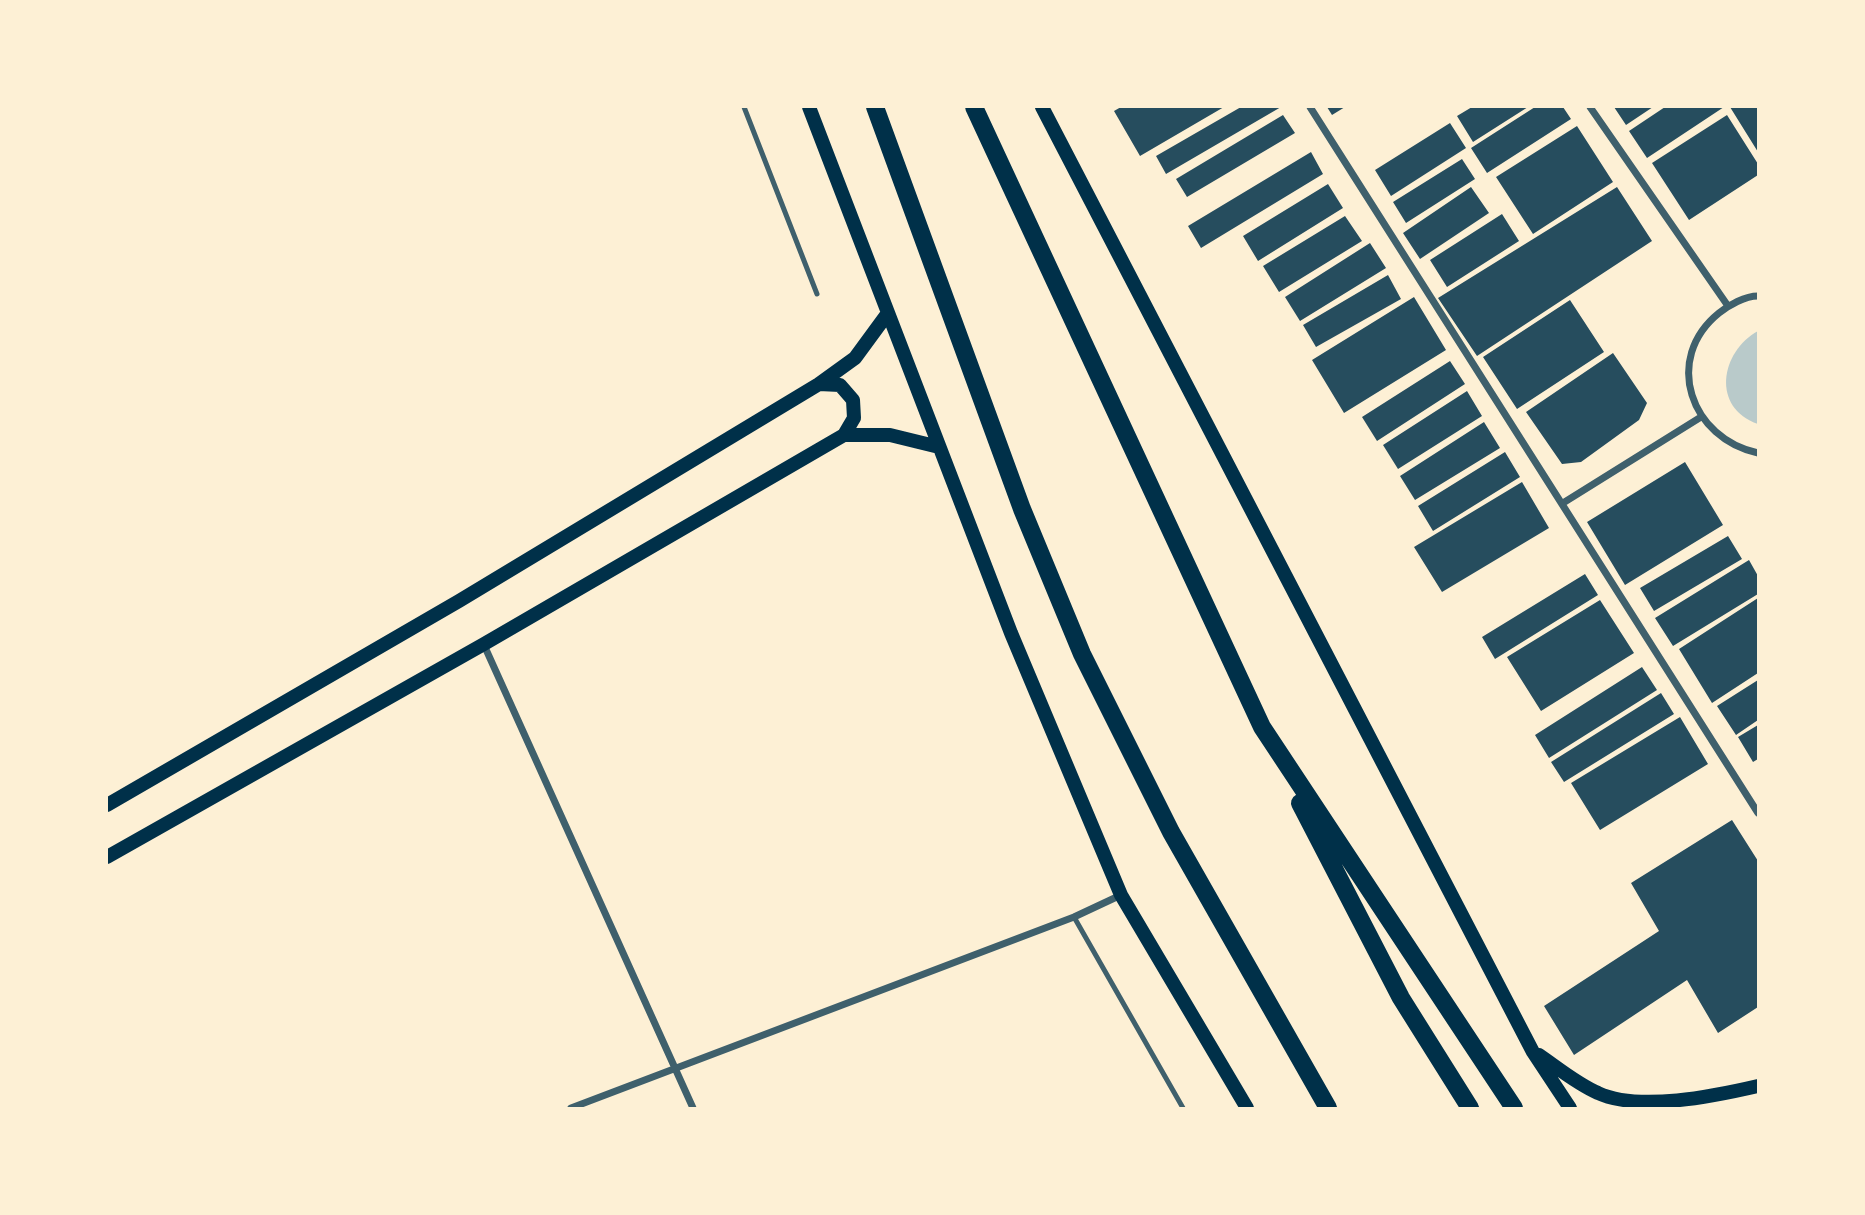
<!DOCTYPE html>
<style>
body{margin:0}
#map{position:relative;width:1865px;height:1215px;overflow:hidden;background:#fdf0d5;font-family:"Source Sans 3",sans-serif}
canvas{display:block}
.frame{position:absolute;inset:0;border:108px solid #fdf0d5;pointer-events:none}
</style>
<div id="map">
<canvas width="1865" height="1215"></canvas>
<div class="frame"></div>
</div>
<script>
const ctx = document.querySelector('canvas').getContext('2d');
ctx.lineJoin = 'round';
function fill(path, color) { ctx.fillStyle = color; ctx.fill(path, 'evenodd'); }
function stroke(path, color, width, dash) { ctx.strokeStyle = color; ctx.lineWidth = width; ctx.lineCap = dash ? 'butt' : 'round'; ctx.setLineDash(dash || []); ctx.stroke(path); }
fill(new Path2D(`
 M1758,331V424C1711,408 1720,352 1758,331Z`), '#b9caca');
fill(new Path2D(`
 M1121,107H1224L1140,156L1114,111Z
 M1241,107H1281L1166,174L1156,156Z
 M1327,107H1345L1332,115Z
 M1472,107H1528L1473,142L1457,116Z
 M1535,107H1563L1571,119L1487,173L1471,148Z
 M1614,107H1653L1626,125Z
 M1665,107H1724L1647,158L1629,131Z
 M1730,107H1758V152Z
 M1283,115L1295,133L1187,197L1176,179Z
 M1727,115L1758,164V175L1689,220L1652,163Z
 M1450,123L1466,148L1391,196L1375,170Z
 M1577,126L1613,182L1533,234L1496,177Z
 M1311,152L1323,174L1201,248L1188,226Z
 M1462,159L1475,179L1406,223L1393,202Z
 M1328,184L1343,208L1258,261L1243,236Z
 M1471,187L1489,213L1420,259L1403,233Z
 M1617,187L1652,241L1477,356L1438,298Z
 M1502,214L1519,241L1447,287L1430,260Z
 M1345,216L1362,241L1279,292L1263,266Z
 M1370,243L1386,268L1300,321L1285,297Z
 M1388,275L1401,299L1316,347L1303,325Z
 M1414,297L1446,350L1344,413L1312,360Z
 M1570,300L1604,352L1517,409L1483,357Z
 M1613,353L1647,403L1639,420L1581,462L1562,464L1526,412Z
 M1450,361L1465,384L1377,441L1362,417Z
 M1467,391L1482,416L1398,469L1383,445Z
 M1484,422L1500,448L1415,500L1400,476Z
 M1505,452L1520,477L1433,531L1418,506Z
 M1685,462L1723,525L1625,585L1587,522Z
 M1522,482L1549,528L1442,592L1414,547Z
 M1728,536L1742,559L1654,611L1640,588Z
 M1749,560L1758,576V594L1673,646L1655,618Z
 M1585,574L1598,595L1495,659L1482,637Z
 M1758,598V673L1712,703L1679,649Z
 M1600,600L1634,653L1541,711L1507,657Z
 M1642,667L1657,690L1549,758L1535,735Z
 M1758,680V720L1736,735L1717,706Z
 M1661,693L1674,714L1564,782L1551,762Z
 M1680,717L1708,764L1600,830L1571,783Z
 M1758,725V759L1753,762L1738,737Z
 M1732,820L1758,861V1007L1718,1033L1687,980L1574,1055L1544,1006L1659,931L1631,883Z`), '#264d5e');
stroke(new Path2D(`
 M744,107L817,294
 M1074,917L1183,1108`), '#3f606c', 5);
stroke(new Path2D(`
 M1310,107L1758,813
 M1590,107L1728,306
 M1758,296C1745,296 1729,305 1719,313C1662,359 1691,439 1758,453
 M1563,503L1701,417
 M484,645L693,1108
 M571,1108L1074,917L1121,895`), '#3f606c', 7);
stroke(new Path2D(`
 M809,107L1011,633L1121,895L1247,1108
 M1042,107L1533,1052L1570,1108
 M819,384L840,385L853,400L854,418L844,435
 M107,805L459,601L819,384L855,358L888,313
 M107,857L484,644L844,435H890L939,447
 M1539,1055C1558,1068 1577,1084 1598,1093C1639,1112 1715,1096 1758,1086`), '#003049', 14);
stroke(new Path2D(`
 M875,107L1022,509L1082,654L1171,832L1328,1108
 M974,107L1262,727L1514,1108
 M1300,803L1401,998L1470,1108`), '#003049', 18);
</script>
